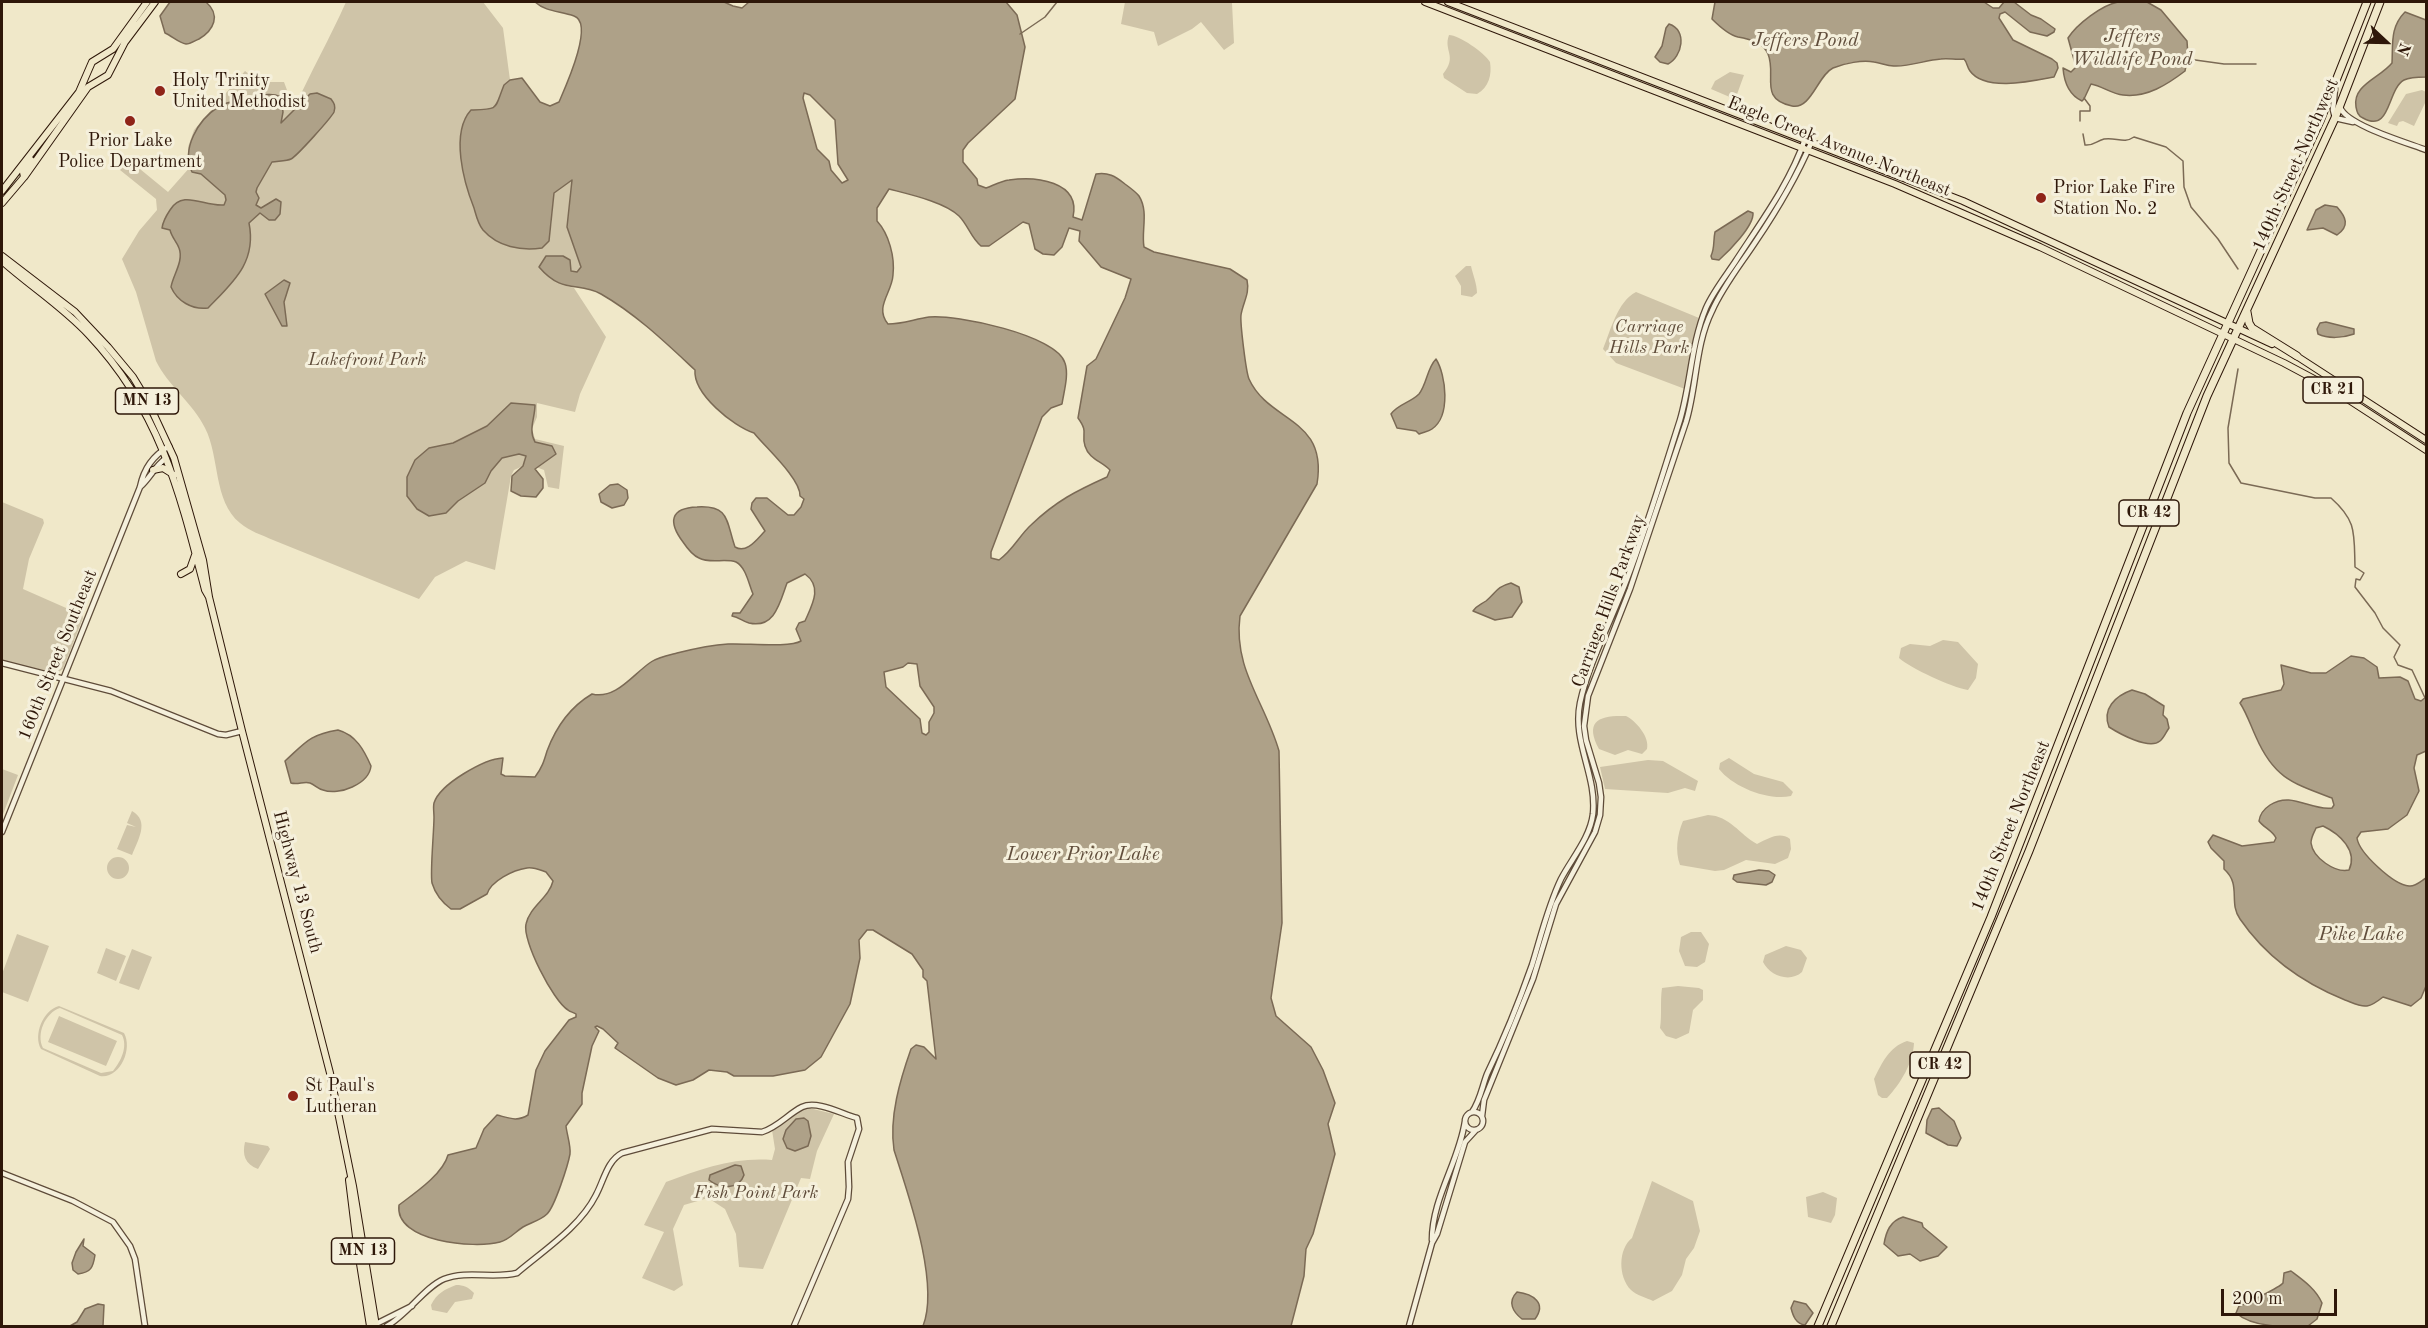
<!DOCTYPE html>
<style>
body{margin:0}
#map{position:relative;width:2428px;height:1328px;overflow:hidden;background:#f0e8c9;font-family:"Old Standard TT",serif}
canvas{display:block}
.frame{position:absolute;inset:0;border:3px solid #2e1709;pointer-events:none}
.north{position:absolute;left:2356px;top:12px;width:60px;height:60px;-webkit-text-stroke:4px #f5f0dc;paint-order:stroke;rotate:112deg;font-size:16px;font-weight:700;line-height:24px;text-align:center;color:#2e1709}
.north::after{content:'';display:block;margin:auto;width:21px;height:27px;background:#2e1709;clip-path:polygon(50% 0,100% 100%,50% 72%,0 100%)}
.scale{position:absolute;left:2221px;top:1289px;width:116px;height:27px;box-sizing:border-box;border:3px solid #2e1709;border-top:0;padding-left:8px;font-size:18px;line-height:21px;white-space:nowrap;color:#2e1709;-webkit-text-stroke:4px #f5f0dc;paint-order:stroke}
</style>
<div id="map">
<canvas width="2428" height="1328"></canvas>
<div class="frame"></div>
<div class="north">N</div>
<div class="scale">200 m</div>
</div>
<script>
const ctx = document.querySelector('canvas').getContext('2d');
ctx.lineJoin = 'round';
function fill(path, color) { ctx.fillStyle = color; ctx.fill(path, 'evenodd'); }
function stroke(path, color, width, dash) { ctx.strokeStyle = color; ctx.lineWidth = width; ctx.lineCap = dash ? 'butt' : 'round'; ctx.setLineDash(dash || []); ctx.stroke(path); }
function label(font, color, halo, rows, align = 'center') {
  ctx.font = font + ' "Old Standard TT",serif'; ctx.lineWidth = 6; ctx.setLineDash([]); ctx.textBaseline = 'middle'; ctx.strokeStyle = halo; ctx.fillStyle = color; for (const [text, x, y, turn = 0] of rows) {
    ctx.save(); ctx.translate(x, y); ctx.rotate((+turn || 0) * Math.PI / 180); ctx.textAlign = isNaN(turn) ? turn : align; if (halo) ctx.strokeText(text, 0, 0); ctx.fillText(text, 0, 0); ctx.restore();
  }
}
fill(new Path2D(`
 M346,2H483L503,28L510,80L504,85L498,105L495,108L485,110L462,127L460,154L551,227L554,193L572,179L567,227L581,267L576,272L571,271L567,286L574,288L606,337L580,394L575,412L537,403V417L532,429L535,439L564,446L559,489L548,487L544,470L528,464L514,470L511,476L495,570L466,561L435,577L419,599L273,540C262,535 249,531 240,523C213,501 220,457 205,428C193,403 168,386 156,361L136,292L122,259L139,231L157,210L156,199L120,170L129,160L168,192L191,166L188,162V147L194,130L245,71L259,82H284L294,109C310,73 330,38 346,2Z
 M1125,2H1226L1232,3L1234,43L1224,50L1201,22L1192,29L1158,46L1154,32L1121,24Z
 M1449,35C1459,35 1485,53 1490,62C1492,75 1489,87 1477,94L1467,93L1444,78L1443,74C1458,56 1443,51 1449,35Z
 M1730,72L1744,75L1736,97L1732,98L1711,89L1715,81Z
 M2422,90L2426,92V101L2414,126L2403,121L2399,122L2397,126L2388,123L2406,94Z
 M1466,266H1471C1473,275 1477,284 1477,293L1472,297L1461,295V286L1455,276Z
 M1636,292L1699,318L1690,353L1685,389L1616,363L1603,349C1611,330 1617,302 1636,292Z
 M2,502L43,519L44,523L29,559L23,589L82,615L83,618L63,669L57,673L2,661Z
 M1943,640L1958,642L1978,664L1976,678L1968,690C1951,687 1912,669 1899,658L1901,648L1910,644L1930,646Z
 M1626,716C1636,721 1650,737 1647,749L1642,754L1628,750L1615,755L1599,749C1584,721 1599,715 1626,716Z
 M1729,758L1754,774L1783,782L1793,792L1791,796C1768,801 1733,787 1719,769L1720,763Z
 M1648,760L1663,761L1698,781L1695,791L1685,788L1668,793L1605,789L1600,767Z
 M2,769L18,775L2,817Z
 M132,811C150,821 138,840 132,855L117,849L127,825L136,827L127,823Z
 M1708,815C1730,816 1739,834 1757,844C1768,839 1779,831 1790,839L1791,849L1788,858L1775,864L1746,860L1724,870L1715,871L1680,865C1675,851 1677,835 1683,821Z
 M107 868a11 11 0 1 1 22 0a11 11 0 1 1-22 0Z
 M1691,932H1701L1709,944L1705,962L1697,967L1685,966L1679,951L1681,937Z
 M17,934L49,946L28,1002L2,992V974Z
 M1786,946L1801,950L1807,958L1802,972C1790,983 1770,976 1763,962L1765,955Z
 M106,948L126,956L116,981L97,973Z
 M132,949L152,957L139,990L119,983Z
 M1678,986L1699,988L1703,990V1000L1693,1010L1689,1033L1676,1039L1666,1036L1660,1028C1662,1015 1660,1001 1662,988Z
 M59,1006L124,1033C133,1049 120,1079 100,1076L41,1049C33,1035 43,1010 59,1006ZM60,1008L122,1035C128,1047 121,1061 113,1071L101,1073L43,1048C36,1034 45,1013 60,1008Z
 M59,1016L117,1041L106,1066L48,1042Z
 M1907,1041L1914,1043C1913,1063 1901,1083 1887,1098H1882L1878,1095L1874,1079C1882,1063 1889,1047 1907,1041Z
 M809,1108L834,1114L817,1151L810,1179L801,1178L763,1269L739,1267L736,1234L725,1209L708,1198L684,1205L673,1229L683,1285L674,1291L642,1278L664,1232L644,1225L666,1182C701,1169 734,1157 772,1160L775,1149L772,1130L803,1109Z
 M245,1142L268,1146L270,1149L258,1169C245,1164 242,1155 245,1142Z
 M1652,1181L1693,1201L1700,1231L1694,1248L1686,1259L1682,1275L1672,1291L1653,1301C1647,1298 1636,1295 1631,1290C1618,1277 1618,1249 1632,1238Z
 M1823,1192L1837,1198L1835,1215L1831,1223L1808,1217L1806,1197Z
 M456,1285C464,1285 468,1287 474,1293L472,1299L455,1302L447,1313L432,1310L431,1305C437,1293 444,1290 456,1285Z`), '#cfc4a8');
const water = new Path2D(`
 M170,2H206C221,15 214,30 199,39C194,41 191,44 186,44C179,43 172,36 165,33L160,16Z
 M535,2H724L733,6L742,8L749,2H1006L1017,15L1025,47L1015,99L968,143L963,150V162L977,179L978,185L986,188C994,185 1001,181 1009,180C1035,176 1081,181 1073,217L1082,220L1096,174C1108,172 1115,176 1125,184C1129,187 1136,192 1139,196C1149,212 1141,231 1144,247L1154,252L1230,269L1247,280C1250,294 1243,302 1241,315C1240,323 1246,372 1249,379C1269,423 1328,417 1317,484L1240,616C1233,669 1265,702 1279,751L1282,923L1271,998L1276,1016L1311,1047L1323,1070L1335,1103L1328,1124L1335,1154L1313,1234L1306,1249L1304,1276L1291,1326H923C940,1283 908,1194 894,1150C889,1117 900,1080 911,1049L916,1045L924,1047L936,1059L927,981L923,977V970L912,954L873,930H867L859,940L860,958L850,1004L821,1057L805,1070L773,1076H734L727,1072L709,1070L693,1080L676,1085L658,1078L615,1048L618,1043L603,1029L597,1026L595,1027L599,1031L592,1046L582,1093V1104L566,1126C567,1135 571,1146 570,1154C568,1165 555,1206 547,1214C541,1220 530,1223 523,1227C515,1232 509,1240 500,1242C475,1249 394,1242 399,1205C415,1193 443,1174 448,1155L476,1148L484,1129L497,1115C509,1118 517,1122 528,1115L536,1070L545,1051L569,1020L576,1017V1014C573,1012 570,1012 568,1010C553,1001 522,940 526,924C530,906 549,898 553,881L546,872C540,870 534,867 527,868C513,870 491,881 487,894L460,909H451C443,903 435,893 432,883C430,871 434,832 434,817C434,813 433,807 434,803C440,784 484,759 503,758L501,774L505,776L535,777C542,768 544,761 547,751C556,727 570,707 592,694C616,700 633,674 651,662C658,657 669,655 677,653C693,649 711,645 728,644C745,643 790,648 801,641L796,629L799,623L805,621C812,605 823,587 805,574L787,583C780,602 775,629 749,623C742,621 739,617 732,616L733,613H740L753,594C749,585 746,567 736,562C725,558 710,564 699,558C692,555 687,548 683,542C668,522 670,508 697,507C730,505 726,521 735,547C747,554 757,539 765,531L751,509L752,503L756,498H767L788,515H794L801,507L804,499L800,496C801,479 765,447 754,433C733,426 693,394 695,370C666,343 636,314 601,294C578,281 563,295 539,267L546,256H563L570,260L571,271L577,272L581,267L567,227L572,180L554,193L549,241L542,248C521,251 498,247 483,230C478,224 476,215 474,208C464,183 450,133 471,110C500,109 494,110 504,85L510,80L522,78L540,102L550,106L559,102C565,88 595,23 574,16C560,11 546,12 535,2ZM804,93L810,95L835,120L838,164L848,180L842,183L831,170L829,161L817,149L803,98ZM889,189C908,194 945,202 959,216C968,225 971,238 981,246H989L1023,222L1029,224L1035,249L1043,254L1054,255L1062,247L1069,228L1080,231L1079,241L1101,267L1131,279L1125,298L1096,359L1087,366L1078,418C1089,433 1081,433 1085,446C1089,459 1101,461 1110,470L1107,477C1076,491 1056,501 1031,525C1019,536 1013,550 999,560L991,558V552L1042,417L1051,408L1062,404C1064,391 1069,375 1065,363C1057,335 955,314 929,317C915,319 902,324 888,324C874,307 892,293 893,275C895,257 889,234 877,221V208ZM908,663L917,664L920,686L934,707V713L929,722V732L926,735L922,733L920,719L886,687L884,672L903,667Z
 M1715,2H1984L1993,8H1999L2004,2H2014L2031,15L2041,19L2055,29L2054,32L2047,36L2030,32L2005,12L2000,14L1999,18L2013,40L2052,59L2057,63L2058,68L2054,77C2033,81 1985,92 1970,71C1967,67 1967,62 1964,59C1956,60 1949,58 1941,59C1926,60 1912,66 1896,66C1888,67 1882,63 1874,62C1862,60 1845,63 1833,68C1818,75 1811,110 1792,106C1758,99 1777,75 1768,54C1763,42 1749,39 1738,37C1729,35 1719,26 1712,19Z
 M2118,2H2147L2161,10L2187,41L2188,56L2185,71C2168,84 2147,98 2123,95C2112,94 2102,86 2091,84L2084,99L2082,101C2069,95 2064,81 2063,68L2071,72L2076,67L2068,38C2077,24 2102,5 2118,2Z
 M2405,12L2426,20V77C2420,77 2410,77 2404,80C2387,89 2391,134 2363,118C2358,116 2357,112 2356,107C2352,85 2380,78 2392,63C2393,44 2390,27 2405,12Z
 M1669,24C1688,30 1682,57 1668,64L1660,62L1655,57L1662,46L1666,28Z
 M317,93L331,99C334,103 336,106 334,112C331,118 297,156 291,159C287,161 278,161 272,162L257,188L256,192L259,198L256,205L261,208L276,199L281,202L280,214L275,220H269L260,213L249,223C257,263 232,283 208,308C192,310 177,301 171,287C173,275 184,261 179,248C177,242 172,238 170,230L162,228C163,221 166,216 170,210C183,189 204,207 224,205L226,200L225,195L201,174L192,172C181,149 198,120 218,107C227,101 238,101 249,98C260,96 270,92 281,97L283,112L281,123L310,94Z
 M2325,205L2337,207C2346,217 2350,226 2337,235L2323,228L2307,230L2316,210Z
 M1748,211L1753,213C1754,226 1729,251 1719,260L1712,259L1711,256C1715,247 1713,241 1715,232Z
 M284,280L290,283L284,302L287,326H282L265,294Z
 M2326,322L2354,329V334C2343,338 2328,339 2318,334L2317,329L2320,323Z
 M1436,359C1446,375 1451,416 1432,429C1428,432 1423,432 1419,434L1416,431L1397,428L1391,414C1398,404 1410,403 1419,394C1427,384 1427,368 1436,359Z
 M511,403L535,405C535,418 528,430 535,442L552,446L556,454L535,469L543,479V488L536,497L521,496L511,491L512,476L523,466L526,456L519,454L502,458L491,471L485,483L458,501L446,513L429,516L417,509L407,496V477L415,460L429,448L453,443L487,426Z
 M618,484L627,490L628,498L624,505L612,508L601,502L599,494L610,485Z
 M1511,583L1519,587L1522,602L1512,617L1495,620L1473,611C1477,605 1480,605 1486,601C1496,593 1496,587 1511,583Z
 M2351,656L2364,658L2377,667L2379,678L2400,677L2408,681L2415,699L2421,701L2426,697V751L2417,755L2414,768L2419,791L2407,815L2388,829L2361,832L2357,838C2359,853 2394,885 2409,886C2415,887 2421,881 2426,878V986L2421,998L2411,1006L2383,997C2378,1001 2373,1005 2367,1006C2359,1007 2351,1002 2345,1000C2303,983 2266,957 2240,919C2228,902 2242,885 2224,869V861L2211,848L2208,842L2213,835L2242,846L2274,842L2276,838C2273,831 2263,827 2259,821C2260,813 2264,809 2270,805C2292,791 2310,811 2332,808L2334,805L2332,798C2292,783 2274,778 2256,737C2250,724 2247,714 2240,703L2243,699L2281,690L2284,684L2281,665L2311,673H2326ZM2323,826C2340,834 2358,851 2349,870C2335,873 2313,858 2311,843C2311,837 2314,833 2316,828Z
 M2132,690L2145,694L2164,706L2163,715L2167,719L2169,728C2166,732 2164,738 2160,741C2149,750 2120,734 2109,727C2102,709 2115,696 2132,690Z
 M338,730C356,735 364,750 371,766C369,784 339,796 323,790C318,789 315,785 310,783C304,781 298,785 291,783L285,761C306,742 309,735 338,730Z
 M1759,870L1769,871L1775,875L1772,882L1766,885L1737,882L1733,879L1734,875Z
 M1939,1108L1954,1121L1961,1138L1957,1146L1948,1145L1926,1133L1927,1120L1932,1109Z
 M804,1118L808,1121L811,1136L808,1146L795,1151L787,1148L783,1139L786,1130L796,1119Z
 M735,1165L741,1166L744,1175C739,1190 720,1189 709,1180L710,1175Z
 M1903,1217L1922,1223L1923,1227L1947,1247L1938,1256L1920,1261L1910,1254L1898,1256L1884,1244C1886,1232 1890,1221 1903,1217Z
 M84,1239L83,1246L95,1255C93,1268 91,1272 78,1274L73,1270L72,1263L76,1252Z
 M2291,1271C2303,1280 2316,1289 2322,1303L2317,1319L2308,1326C2286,1327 2253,1328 2236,1313L2239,1306C2246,1304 2280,1287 2283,1283C2283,1282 2284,1274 2284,1273Z
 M1517,1292C1533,1294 1547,1303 1535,1319H1522C1513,1312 1507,1302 1517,1292Z
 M1794,1301L1806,1304L1813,1313L1805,1325C1796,1324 1793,1316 1791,1308Z
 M98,1304L104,1305L103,1326H70L77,1322L85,1309Z`);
fill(water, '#aea188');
stroke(water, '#7b6a55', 1.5);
stroke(new Path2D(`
 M1020,34L1045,17L1057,2
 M2188,59L2224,64H2256
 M2080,121V111H2090V106L2084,98
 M2083,134L2085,145C2094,146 2096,141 2104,139C2116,137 2124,144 2134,137L2166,147L2183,161L2184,187L2191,207L2218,239L2238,269
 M2238,369L2228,428L2229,463L2241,483L2315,498H2331C2357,521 2354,533 2355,567L2364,573L2360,580L2356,579L2355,587L2375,613L2383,628L2400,645L2394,657L2398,665L2412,670L2426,700`), '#7b6a55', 1.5);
const minor = new Path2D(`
 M2335,89L2333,110L2335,118L2353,122
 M2340,107C2346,125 2408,143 2426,150
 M140,487C150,478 155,466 166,458
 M2,663L111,691L218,734L226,735L242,731
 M2,832L140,487C144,468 153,456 169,446
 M1465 1121a9 9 0 1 1 18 0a9 9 0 1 1-18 0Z
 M1472,1112C1480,1101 1482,1087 1487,1074C1504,1039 1519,1002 1532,965C1541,936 1548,906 1561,879C1572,858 1590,838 1593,814C1597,775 1572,742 1580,703C1588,664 1613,617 1627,579C1647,527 1663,473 1680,420C1691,383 1691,344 1706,308C1713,292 1725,277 1735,262C1761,222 1790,183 1805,139
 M1482,1116L1484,1100L1533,979L1556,904L1595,832L1600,815L1601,797L1599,783L1586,740L1584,726L1588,696L1630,589L1686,422C1697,386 1695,345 1712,311C1723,286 1741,264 1756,241C1777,210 1797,176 1812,141
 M2,1173L73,1201L113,1222L130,1246L135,1259L145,1326
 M1432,1240C1432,1198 1459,1162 1465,1121
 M374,1325L412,1306
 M387,1326C407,1315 425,1287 444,1279C467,1270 494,1279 517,1273C544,1250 580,1227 596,1195C604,1180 607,1161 622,1153L712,1129L762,1132C778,1127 788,1114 802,1107C817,1100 842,1114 857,1118L859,1129L848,1162L849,1187L848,1199L794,1326
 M1409,1326L1432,1243L1437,1234L1465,1142L1476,1130`);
const major = new Path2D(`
 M1425,2L1895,184L2040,247L2284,363L2329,387L2426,450
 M1448,2L1963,201L2272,344
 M24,177L23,172L31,160
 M2,191L79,92L92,62L113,49L147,2
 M2,203L25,176L88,87L108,75L125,42L155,2
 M2,256L75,312L108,347L133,377L147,400L174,458L203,560L209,597L242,731L330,1073L353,1186L376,1326
 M2,261C30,286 63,307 89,335C160,410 180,493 205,590L209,597
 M2295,355L2426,440
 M153,470L163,468L174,475
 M181,574L190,569L195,555
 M349,1180L357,1245L370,1326`);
const highway = new Path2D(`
 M2247,312L2249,323L2252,328L2297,356
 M1818,1326L1991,917L2187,413L2320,121L2367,2
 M1831,1326L2029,851L2207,396L2335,118L2380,2`);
stroke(minor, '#5e4b39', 7);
stroke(major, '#2e1709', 8);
stroke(highway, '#2e1709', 9);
stroke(minor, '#f5f0dc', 4.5);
stroke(major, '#f0e8c9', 6);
stroke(highway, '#f0e8c9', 7);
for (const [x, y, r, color] of [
 [160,91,6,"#8f2418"],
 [130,121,6,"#8f2418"],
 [2041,198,6,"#8f2418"],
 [293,1096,6,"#8f2418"]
]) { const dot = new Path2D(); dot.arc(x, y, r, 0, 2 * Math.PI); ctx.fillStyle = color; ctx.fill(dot); stroke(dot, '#f5f0dc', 2); }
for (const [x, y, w] of [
 [2333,390,60],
 [147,401,63],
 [2149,513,60],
 [1940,1065,60],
 [363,1251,63]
]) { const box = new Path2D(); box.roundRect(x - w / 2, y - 13, w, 26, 4.5); ctx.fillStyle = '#f5f0dc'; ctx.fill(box); stroke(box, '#2e1709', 1.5); }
label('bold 16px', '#2e1709', null, [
 ["CR 21",2333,390],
 ["MN 13",147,401],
 ["CR 42",2149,513],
 ["CR 42",1940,1065],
 ["MN 13",363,1251]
]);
label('18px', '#2e1709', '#f5f0dc', [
 ["Holy Trinity",172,81],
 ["United Methodist",172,102],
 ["Prior Lake",130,141,"center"],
 ["Police Department",130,162,"center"],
 ["Prior Lake Fire",2053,188],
 ["Station No. 2",2053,209],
 ["St Paul's",305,1086],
 ["Lutheran",305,1107]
], 'left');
label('18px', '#2e1709', '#f5f0dc', [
 ["Eagle Creek Avenue Northeast",1839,147,22],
 ["140th Street Northwest",2296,165,-66],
 ["Carriage Hills Parkway",1609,601,-70],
 ["160th Street Southeast",58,655,-68],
 ["140th Street Northeast",2011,826,-68],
 ["Highway 13 South",297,882,75]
]);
label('italic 18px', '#5e4b39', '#f5f0dc', [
 ["Carriage",1649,327],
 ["Hills Park",1649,348],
 ["Lakefront Park",367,360],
 ["Fish Point Park",756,1193]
]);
label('italic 20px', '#614e3c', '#f5f0dc', [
 ["Jeffers",2132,37],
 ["Wildlife Pond",2132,60],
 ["Jeffers Pond",1805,41],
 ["Lower Prior Lake",1083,855],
 ["Pike Lake",2361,935]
]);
</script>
